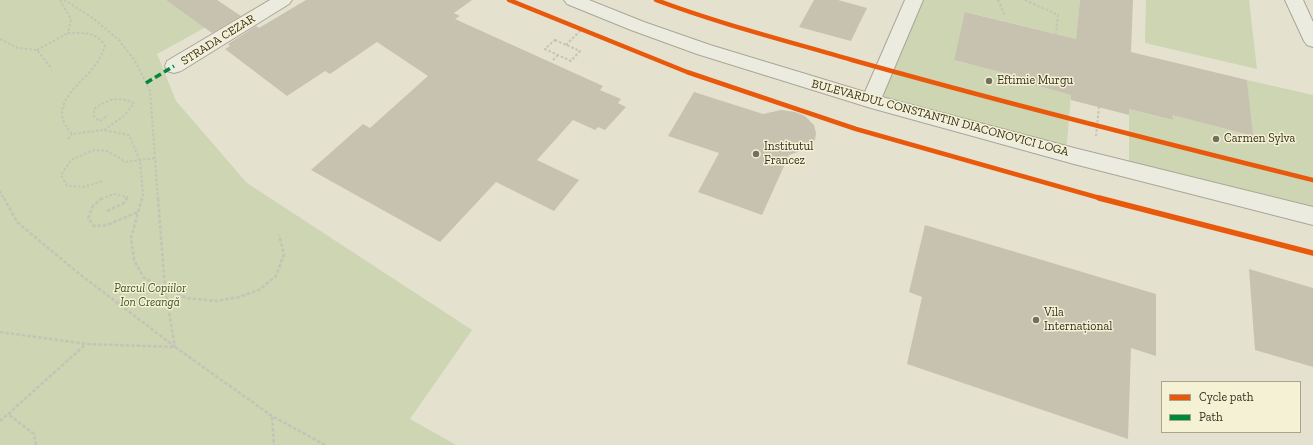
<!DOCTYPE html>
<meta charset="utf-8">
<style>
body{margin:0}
#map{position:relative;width:1313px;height:445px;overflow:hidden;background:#e4e2cf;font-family:"Zilla Slab",serif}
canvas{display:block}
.legend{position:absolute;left:1161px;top:381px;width:140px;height:52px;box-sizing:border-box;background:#f4f1d5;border:1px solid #a9a48d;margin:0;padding:5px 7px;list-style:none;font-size:12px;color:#383020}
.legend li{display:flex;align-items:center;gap:8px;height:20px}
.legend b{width:20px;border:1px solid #a9a48d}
</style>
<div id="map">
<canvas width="1313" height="445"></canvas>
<ul class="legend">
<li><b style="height:5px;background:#e8590c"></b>Cycle path</li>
<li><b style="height:5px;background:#00873e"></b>Path</li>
</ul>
</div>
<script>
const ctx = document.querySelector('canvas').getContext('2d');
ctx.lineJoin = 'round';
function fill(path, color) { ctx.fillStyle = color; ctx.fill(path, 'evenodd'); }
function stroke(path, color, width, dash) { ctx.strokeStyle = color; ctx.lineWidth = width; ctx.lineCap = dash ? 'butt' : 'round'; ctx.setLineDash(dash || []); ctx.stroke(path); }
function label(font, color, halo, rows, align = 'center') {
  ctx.font = font + ' "Zilla Slab",serif'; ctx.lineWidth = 3; ctx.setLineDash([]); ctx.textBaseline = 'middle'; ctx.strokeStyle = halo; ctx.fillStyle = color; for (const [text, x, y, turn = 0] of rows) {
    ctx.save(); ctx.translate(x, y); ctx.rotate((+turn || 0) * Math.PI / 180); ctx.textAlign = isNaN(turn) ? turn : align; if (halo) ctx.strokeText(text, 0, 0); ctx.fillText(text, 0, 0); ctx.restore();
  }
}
fill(new Path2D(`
 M0,0H166L206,27L157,54L176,101L247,183L472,330L410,419L456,445H0Z
 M914,0H1080L1076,39L966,12L954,60L1031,80V84L1071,95L1066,153L871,101Z
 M1146,0H1249L1257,69L1145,43Z
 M1247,80L1313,95V215L1129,170V109L1172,120V115L1252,136Z`), '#cdd5b2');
fill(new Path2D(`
 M166,0H217L241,16L212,33Z
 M306,0H472L454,13L460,16L455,19L603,86L600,90L621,99L618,103L626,107L605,130L598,127L595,130L573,120L537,160L579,180L554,211L496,182L440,242L311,170L363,124L370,128L428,76L377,42L330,74L325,71L287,96L225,49L230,46L228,44L256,26L259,28Z
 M814,0H838L867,8L851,41L799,27Z
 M1080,0H1133L1131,52L1247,80L1253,136L1172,115L1173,120L1129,109V115L1071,100V95L1031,84V80L954,60L965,12L1076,39Z
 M694,92L763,114L781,110L795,112L805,116L814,125L816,133L815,140L807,149L789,155L762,215L698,192L719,153L668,136Z
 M925,225L1156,294V356L1131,348L1128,439L907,364L922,297L909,292Z
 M1249,269L1313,288V367L1255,350Z`), '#c7c1b0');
const minor = new Path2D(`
 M270,0H292L289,4L181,71L174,73L167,71L165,66L167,61Z
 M564,0H589L644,22L710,45L865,92L905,0H923L882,97L1074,148L1313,207V225L1074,164L871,108L697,54L631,30L567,4Z
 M1285,0H1303L1313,22V47L1307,45L1304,41Z`);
stroke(minor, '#a9a697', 2);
stroke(new Path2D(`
 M60,0L71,19L68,33C83,33 97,31 105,46C102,54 99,61 93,68C83,81 61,96 62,115C63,123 67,128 72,134L103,130L129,135L140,161L143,195L142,199
 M64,0L90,16L119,40L135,61L150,91L158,199
 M998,0L1005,16
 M1025,0L1058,15L1056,34
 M0,39L18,48L37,50L52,69
 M555,40L580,51L571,61L545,49Z
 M566,45L581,30
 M37,50L68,33
 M553,60L558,55
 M104,130L125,115L134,103C118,96 108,99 94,109V117L100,121L108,115
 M1096,136L1099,107
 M68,139L72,134
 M102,181L84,187L67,186L61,175L71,160L94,150L107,151L126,162L155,158
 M0,191L4,199
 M101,199L114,194L127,197L126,199`), '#c5c3b7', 2, [2.5, 2]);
stroke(new Path2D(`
 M4,198L17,222L77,272L174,346
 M102,198L93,206L88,218L94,226L107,225L138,212
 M142,198L131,238L134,260L144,278L186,298L216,301L239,297L259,290L276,276L284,254L279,235
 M158,198L165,289L175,347
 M107,211L124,203L127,198
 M0,332L87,344L175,347L272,416L325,445
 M272,417L274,445
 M0,421L8,414
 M36,445L34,434L8,414L86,344`), '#c5c3b7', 2.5, [3.5, 2]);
fill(minor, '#ecebe0');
stroke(new Path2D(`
 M146,83L174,66`), '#00873e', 3.5, [7, 3.5]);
stroke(new Path2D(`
 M509,0L687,72L856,129L1103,199
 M656,0C720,24 787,41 852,60C1005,103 1159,142 1313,180`), '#e8590c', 4.5);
stroke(new Path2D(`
 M1099,198L1313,253`), '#e8590c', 5.5);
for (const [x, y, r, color] of [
 [989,81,4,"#746e5d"],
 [1216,139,4,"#746e5d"],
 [756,154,4,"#746e5d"],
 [1036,320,4,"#746e5d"]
]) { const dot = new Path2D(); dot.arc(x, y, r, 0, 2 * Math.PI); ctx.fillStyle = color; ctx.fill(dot); stroke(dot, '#f4f1d5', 1.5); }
label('12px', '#383020', '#f4f1d5', [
 ["STRADA CEZAR",218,40,-32],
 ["BULEVARDUL CONSTANTIN DIACONOVICI LOGA",940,118,15]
]);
label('12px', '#383020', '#f4f1d5', [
 ["Eftimie Murgu",997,81],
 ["Carmen Sylva",1224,139],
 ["Institutul",764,147],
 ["Francez",764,161],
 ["Vila",1044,313],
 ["Internațional",1044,327]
], 'left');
label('italic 12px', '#405427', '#f4f1d5', [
 ["Parcul Copiilor",150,289],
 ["Ion Creangă",150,303]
]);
</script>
